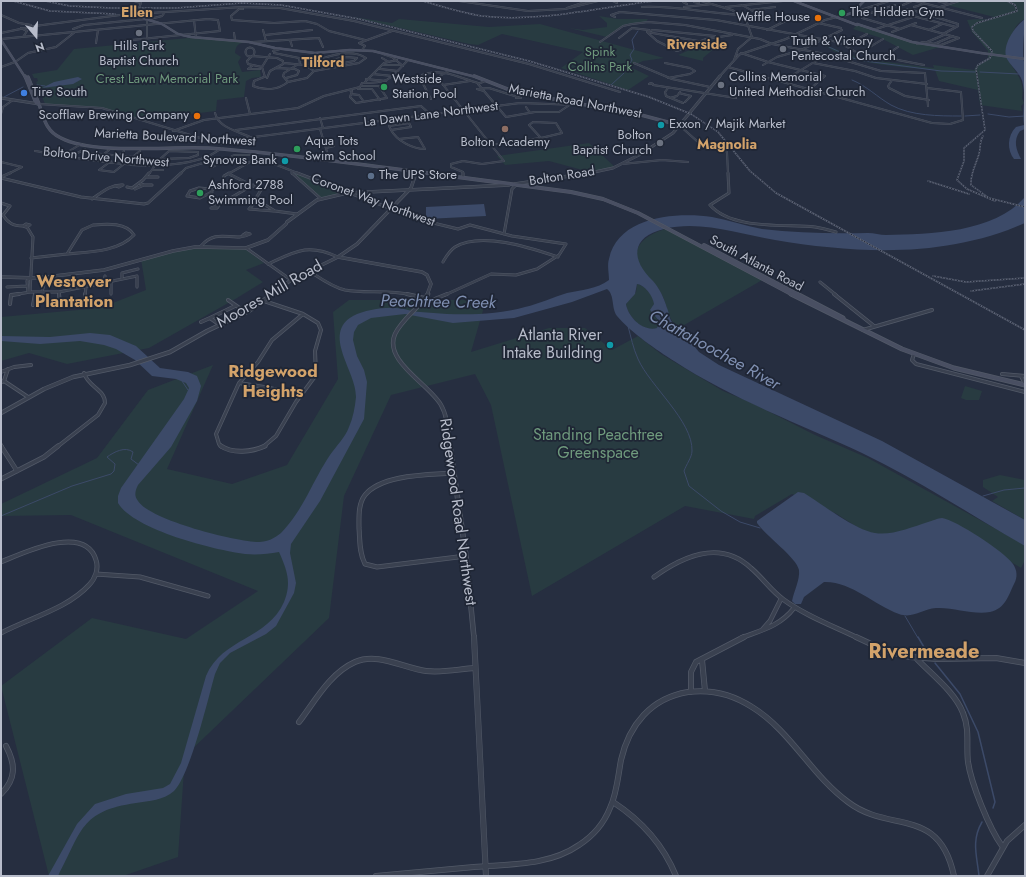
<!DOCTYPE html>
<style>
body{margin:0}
#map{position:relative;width:1026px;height:877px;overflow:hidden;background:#262e40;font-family:Jost,sans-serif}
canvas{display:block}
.frame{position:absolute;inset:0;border:2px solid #b7bcca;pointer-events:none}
.north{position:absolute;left:16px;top:16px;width:40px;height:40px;-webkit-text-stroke:3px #1f2635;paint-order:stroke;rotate:161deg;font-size:11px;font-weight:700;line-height:16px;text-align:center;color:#b7bcca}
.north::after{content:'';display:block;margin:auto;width:14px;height:18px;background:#b7bcca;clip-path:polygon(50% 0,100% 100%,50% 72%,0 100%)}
</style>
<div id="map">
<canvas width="1026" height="877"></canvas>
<div class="frame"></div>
<div class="north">N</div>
</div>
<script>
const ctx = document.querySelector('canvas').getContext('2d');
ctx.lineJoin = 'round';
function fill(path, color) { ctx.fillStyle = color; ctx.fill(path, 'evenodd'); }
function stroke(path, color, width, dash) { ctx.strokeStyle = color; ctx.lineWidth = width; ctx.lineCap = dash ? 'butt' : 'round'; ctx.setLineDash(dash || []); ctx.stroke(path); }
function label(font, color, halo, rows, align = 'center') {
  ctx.font = font + ' Jost,sans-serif'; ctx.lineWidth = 3.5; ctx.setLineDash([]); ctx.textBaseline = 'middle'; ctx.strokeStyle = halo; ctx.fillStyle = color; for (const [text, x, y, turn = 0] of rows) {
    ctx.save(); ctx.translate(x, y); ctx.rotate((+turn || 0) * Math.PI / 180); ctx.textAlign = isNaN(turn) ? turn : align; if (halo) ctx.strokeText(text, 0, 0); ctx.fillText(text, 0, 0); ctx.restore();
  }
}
fill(new Path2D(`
 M959,1H1025V19C1011,25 1011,43 1006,56C1013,71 1026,79 1022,98L1024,103L1021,106L1022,111L980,105L978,90L939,81L935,70C906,67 846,65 825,45L863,59L934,68L933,65L974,70L977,65L988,58V51L972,32L967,20C977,18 985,21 994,17L947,5Z
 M599,16L618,19H648L646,22L626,24L607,37L569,28L583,30L607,27V23Z
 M353,17L392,23L399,19L489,27L540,24L664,58L643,61L630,67L649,76L628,90L561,68L583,52L502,34L478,45L469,44Z
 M857,25L899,39L940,47L913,55L881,38L853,29Z
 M188,38L245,42C238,44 236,45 235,53L241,57L238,62L242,72L260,70L261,77L252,78L246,81L244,97L217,100L216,111L183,115V117L161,120L159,118L140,120L100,107L45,104L36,82L38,81L37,78H34L32,74L57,70L74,49Z
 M712,40L721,43L703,58V61L678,55Z
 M589,143L615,167L590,172L549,161L505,165L497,156Z
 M292,172L347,193L320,198Z
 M665,229L764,279L679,328C667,320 668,305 661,293C656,283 646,278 641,269C628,247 646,235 665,229Z
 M201,245L247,248L248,251L264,263L246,270L263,282L237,298L149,348L67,364L29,353L1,361V317L100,308L146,290L141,259Z
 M637,284C644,285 654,295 654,303C654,306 652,309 651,312L659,321L657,328C643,333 628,317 626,304L636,292Z
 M349,300H486L471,352L549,328H585L612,350L638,336L661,354L723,391L752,403L815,435L868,458L1025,545V560L1021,568L954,528L889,534H868L835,513L792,494L755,516L754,519L685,506L532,596L491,405L475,374L391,395L344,496L329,618L185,756L178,857L123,876H49L1,686L92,618L186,639L258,591L71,515L1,516V504L97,458L148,390L213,365L167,469L232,484L287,465L338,379L333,312Z
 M965,386L982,391L979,400H966L961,398Z
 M1000,475L1025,480V520L992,501L998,497L983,487V480Z`), '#283b41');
fill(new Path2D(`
 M1025,19C1025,28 1021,58 1025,64V129L1020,131C1013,140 1016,150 1021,159H1014C1007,150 1007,136 1016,127L1024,125C1022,111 1026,98 1023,85C1022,74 1012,68 1007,59C1001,46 1015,26 1025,19Z
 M78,77L82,79L73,84L42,88L54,82Z
 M1025,197V223C946,258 859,254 775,240C738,234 701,220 664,229C630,237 631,260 653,281C660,289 664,298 667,308C669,312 669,318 672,322C676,328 683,330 690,333L689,340L699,352L719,365L882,441L1025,520V546C971,515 918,480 862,453C800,424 732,399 674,361C658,351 629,331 617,316C611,308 615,295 607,289L572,302L514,318L453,323L405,314L371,318L358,325L354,332L353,340L357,356L364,370L367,382L364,419L320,501L291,544L290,553L296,583L294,593L276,626L266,634L230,653L220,663L215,674C208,699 190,776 174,791C164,800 149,801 136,803C80,811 82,831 58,876H48L77,824L95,804L126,794L163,788L170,784L181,763L206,676C222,638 268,639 284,602C292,583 287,570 279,552C268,554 257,555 245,554C215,550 134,530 118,503V496L121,488L184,399L189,388L186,383L176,379L152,376L135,360L116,349L104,345L80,341L40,344L1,341V336L50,337L90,333L110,335L136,346L160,368L188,372L197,376L201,386L197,401L171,447L138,485C135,491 134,496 138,501C150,520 236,542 259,542C267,542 275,538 281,533C303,511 313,480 330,455C336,446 345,438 349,427C353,418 355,407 356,397C357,372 321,334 353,316C365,310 383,307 396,308C404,308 412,312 420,312C429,313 438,313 447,314C473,315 500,314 525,307C539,304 553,297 567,293C581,290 597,289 609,280C609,273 607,265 609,259C618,216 677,212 712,217C729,220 745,226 762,229C797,233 833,234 868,233C874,233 880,235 886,235C930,234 994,233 1025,197ZM637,284C645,285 653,296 654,304L650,310L659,321L657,328C643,332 628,317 626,304L635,294Z
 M484,204L486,216L426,219V207Z
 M798,492L804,493C822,504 855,530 875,533C891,536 912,527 928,522C932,521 938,518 942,518C956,520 1005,552 1013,564C1017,570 1018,577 1014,584C1008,596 1006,608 990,612C972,615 954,607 936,608C922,609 913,619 899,614C874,605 851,581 824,582L804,597L801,604H795L792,601C794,591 800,580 799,570C797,558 766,536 757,523V521Z`), '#3c4a68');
stroke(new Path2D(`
 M829,47L853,58L865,61L941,71L975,72
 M980,72L1019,74
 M852,80C867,86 877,97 891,105C911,116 939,116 961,116
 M37,85L45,86
 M611,85L624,73L632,60L630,55L634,49L632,40L638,31
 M4,97L23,87
 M988,114L1009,117L1025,116
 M965,116L980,115
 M628,326C631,337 633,348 638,359C650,386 693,421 692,451C692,457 686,465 684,471L689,486L721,511L740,522L760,528
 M182,381L188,390
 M983,496L1004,490L1025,488
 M1,516L72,486L111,474L114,471L115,464L107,457C114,452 125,446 133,452L131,459L139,465
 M905,616L918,638`), '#3c4a68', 1);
stroke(new Path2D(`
 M918,637L928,654
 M935,663L960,694L978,732L995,802L993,808
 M979,876C977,856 971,841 982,822`), '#3c4a68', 1.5);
const minorFar4 = new Path2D(`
 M613,1L617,3
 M915,1L982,18
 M937,1L949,4
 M683,2L687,4
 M694,2L699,3
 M742,5L760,15
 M895,5L868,14L862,18L900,29
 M903,5L912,1
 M642,7C682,5 720,17 760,15
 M684,7L712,4
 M914,7L924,4
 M940,7L959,1
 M567,8L588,1
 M243,9H239L231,16L232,20L274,23L305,21L317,24L329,31L365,40
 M751,10L775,7
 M882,10L896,13L909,9L958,24V26L943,34
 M854,12L889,1
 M905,14L956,27
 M1,15L19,23L31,25
 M615,17L611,15L620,12L716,20L838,42L856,52L924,65
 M147,19V38
 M150,19L162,16L165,12
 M194,20L196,38
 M818,23L841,28
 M911,25L959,38L941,45L923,42L917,44
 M21,28L27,31L23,37
 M73,29L84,25L146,19
 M263,30L266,41
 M767,30L798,15
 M873,30L913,17
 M929,30L942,24
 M647,32L657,41L677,51L706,39L732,35
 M647,32L653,30L715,36
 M647,32L698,41
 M892,32L916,23
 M1,33L35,26L120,15L242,7L280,8L354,21L529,64L620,92
 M234,33L235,40
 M265,35L312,30
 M619,38L632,28L649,30
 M1,39L208,19L218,20L220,31L122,41
 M290,40L292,46
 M253,42L319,38L323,47
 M600,42L623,26L632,24L648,22L685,25L760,39L772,44L820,53L881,71L925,73L928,106
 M927,42L946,34
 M96,43L98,30
 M934,44L953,36
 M845,46L867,34
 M245.5 52a4.5 4.5 0 1 1 9 0a4.5 4.5 0 1 1-9 0Z
 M278,48L273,51L280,49
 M362,50L365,46L359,43L392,31
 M741,53L768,62L825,76L810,89
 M860,53L883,39
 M383,54L392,57L403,66
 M252,56L277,58L283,61V64L270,71L267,78
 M252,56L247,61L248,64L262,67
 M883,57L898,47
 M382,58L389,62
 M284,63L305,65L314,71L307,78L288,82
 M316,63L347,57L357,58L354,61L322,67
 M634,63L672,79L710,87
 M665,63L690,68L695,71L690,74L668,78
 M813,63L855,71L876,78L927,84
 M305,65C322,58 349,47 366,58L359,63L314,71
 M382,65H403
 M763,65L777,57L801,50L842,30
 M252,66L248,69H260
 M1,67L15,62L28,53L56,47L75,32
 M728,67L932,123L950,124L963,120L961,92L927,88
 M276,68L295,69L299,71L297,75L286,78
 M380,69L398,71
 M450,70L440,76V81L504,161
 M373,74L392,76
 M264,77L254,81L253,86C265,91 278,90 288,82L283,76L284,73L300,63L299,58L274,53
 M265,77L262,67L270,54
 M366,79L386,81
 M421,80L439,79
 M892,80L888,86L889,88L905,96L929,100
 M485,81L478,84L506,117L535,112H559L571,104
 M365,82L384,63L397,60
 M781,82L826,55
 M651,83L653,84H649Z
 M443,85L470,81
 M653,85L736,98
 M668,88L665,92L666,96L683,103
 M358,89H372L380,100
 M349,90L352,91L350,97L356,103L387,98L379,86H361
 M484,91L477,89L489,88L521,98H516
 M679,93L691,96L685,102
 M351,94L359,95L364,102
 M246,98L250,114
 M670,98L677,96L680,92
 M431,99L421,80L422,75C440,67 460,78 478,83
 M39,104L102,108L220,144L254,137L520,103L580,105
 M526,107L530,113
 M215,113C219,129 239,131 252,138
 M1,114L3,107L13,100
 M320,118L323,128
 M533,122L556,123L562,133L541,138L529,125Z
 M409,123L411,127L391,130L389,126Z
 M679,125L698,142L719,147L727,152L728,174
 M236,130L421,106L431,115
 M391,130C397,141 413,149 425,149L418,137L399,139
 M173,131L204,120L298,108L324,96L360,87L362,83C390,83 389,80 408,60
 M490,145L541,138
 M326,148L334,146
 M35,151C82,159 161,175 206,157C212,155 217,151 222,148
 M81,152L133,157
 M104,154L109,150
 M61,156L81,144
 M119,156L124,151
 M70,157L85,149
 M315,159L318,155H328L320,129
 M111,161L99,170L114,172L140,151
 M267,161L275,154
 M1,162L22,167L8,174
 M622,164L662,160L688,162
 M131,165L155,166
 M211,168L234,155H251L300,174
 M152,170H163
 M292,171V174
 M149,174L159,160L169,151L198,152V155L189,158L161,159
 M180,174L186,168L210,161L212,159L209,157
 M228,174L257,158
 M463,174V172L451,167V164L463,161L482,164L504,161`);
const minorFar3 = new Path2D(`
 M292,173L320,198
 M297,173L421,220L458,229L470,225L512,236L566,244L559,255L537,269L516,275L491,274L445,295
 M463,173V176
 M728,173L729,193L710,205C732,230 784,224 815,227C822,228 829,230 836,232
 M229,174L261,190L256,198L257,200L275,211L297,214
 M1,177L10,173
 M147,177H158
 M1,178L81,197L144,204L148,203L181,173
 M144,185H152
 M127,187L132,188L143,180L149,173
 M199,188L210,189L212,192L200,198L187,196L190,191Z
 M135,189L144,185L141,184
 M212,190L222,184L224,176L229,173
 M92,199C101,193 111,184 123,185L119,187L116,186
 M257,200L249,209L274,211
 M1,203L10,206L3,215C8,223 13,226 23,226
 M220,204L253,185
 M220,204L217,208H211Z
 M26,224L30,225L26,227L23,226Z
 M93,225C106,224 126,222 134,235C118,252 89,252 67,254L82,230Z
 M27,227L33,237L30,292
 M504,234L512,189L517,184
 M201,246C218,227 233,243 250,234L246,233L243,235
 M246,248L291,280
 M31,258L67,254
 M443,262C446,257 449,251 455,247C481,231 531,248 558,257
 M268,264C296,251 308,243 338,257
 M309,271C320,278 332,287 345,290C365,294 388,289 411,295
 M122,279V273L138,269
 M111,282V294
 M820,282L836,295
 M104,283L105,276
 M7,287L27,286
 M69,290L70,282
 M28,292L27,281L30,278
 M42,292L44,284
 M59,292V295
 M13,295L30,292H59L137,276V287
 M35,295V292
 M85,295L86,287`);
const minorFar2 = new Path2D(`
 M59,294L60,303
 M407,294L425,298
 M834,294L874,326
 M85,299V294
 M228,300L241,309
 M432,300L447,294
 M264,301L303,314
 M10,304L11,295L19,294
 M33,305L35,294
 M201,322L210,318
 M220,325L210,318L235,306
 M863,330L932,310
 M914,354L912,360L916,364L1025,392
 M1,372L14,367L31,365
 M1002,374L1025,376
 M1021,376L1025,384
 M4,381L8,369
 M1,382L4,381L28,397
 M239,383L270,388L300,396
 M1,445L2,447
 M57,447L98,415L105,403C105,389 88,387 84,373
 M222,447L219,444L216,434L239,383L258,362L272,340L303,314
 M263,447L276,436L296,402L316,375L315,351L321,330L318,323L303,314`);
const minorFar1 = new Path2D(`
 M1,446L17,471
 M221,446C233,454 252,452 265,446
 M454,473C429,475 382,474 365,495C358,504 359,517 359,528C360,540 359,553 365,564L377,567L466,556
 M1,479L44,457L58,446
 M1,562C23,553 85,523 96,560C99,569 95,579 89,585C67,609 29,618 1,633
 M96,574L140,577L208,596
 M654,577C683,556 720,539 751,568C763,578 771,591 784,600C806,616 833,626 858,638
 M763,629L770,621L781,599
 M741,638C762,630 780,626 794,608`);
const minor = new Path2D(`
 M856,637L884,650L910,657L937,659L996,658L1025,663
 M916,658C931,674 955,692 963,713C970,730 966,745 968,762C971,783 989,828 1002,846
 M702,660L705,691
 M691,692V672L696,662L744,637
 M299,722C315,701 330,673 355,662C378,652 403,668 426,671C443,673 459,669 475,668
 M1,794C16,779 16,765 6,746
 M613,802C642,821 663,844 676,876
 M376,876C409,873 441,870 474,867C509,864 549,866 579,845C593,836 604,823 610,808C617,793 618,776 621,760C629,725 651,698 688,692C711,689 732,694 752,707C791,731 811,775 848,802C890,834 939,805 954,876
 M987,876L1007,841L1025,825`);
const tertiaryFar5 = new Path2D(`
 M134,1L141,3L139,8
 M459,1L528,11L565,9L598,1
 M701,1L732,10L745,17L752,37L738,49L734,60
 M726,7L783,1
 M738,55L786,39L825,20L837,17
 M719,77L740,54`);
const tertiaryFar4 = new Path2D(`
 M1,98L39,104
 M415,174L416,171
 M585,174L613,168L639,155L673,133L720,76`);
const tertiaryFar3 = new Path2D(`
 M515,184L590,173
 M287,222L317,200L347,193L509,185
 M338,257L422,272L427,275L431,284L427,295
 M1,277L38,278L104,270L173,251L195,247L246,248L268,240L286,224
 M271,295L291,280L338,257L357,244L411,188L416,173`);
const tertiaryFar2 = new Path2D(`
 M428,294C419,308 402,319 395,334C383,361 429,384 441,405C448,417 448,433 450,447
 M1,413L44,389L73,377L130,365L170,352L207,331L249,311L272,294`);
const tertiaryFar1 = new Path2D(`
 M450,446L466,556L474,638`);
const tertiary = new Path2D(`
 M474,637L486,876`);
const secondaryFar3 = new Path2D(`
 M794,1L857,25
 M136,16L162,24L178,34L191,37L249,42L275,48L315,53L350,50L373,51L476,77
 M838,17L852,13L864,1
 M857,24L912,42L981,53
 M1,40L25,77`);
const secondaryFar2 = new Path2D(`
 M25,76L36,103L39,104C44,119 46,131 61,138C93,155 169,146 208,148C284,153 360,165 436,174
 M474,76L515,92L641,115L679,125
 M28,77L39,104`);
const secondaryFar1 = new Path2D(`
 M427,173L571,192L603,199L638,213L793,295
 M704,245L799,295`);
const secondary = new Path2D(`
 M791,294L902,349L954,368L1025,385
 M797,294L843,318`);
stroke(minorFar4, '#525967', 2);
stroke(minorFar3, '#525967', 3);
stroke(minorFar2, '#525967', 4);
stroke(minorFar1, '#525967', 5);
stroke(minor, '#525967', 6);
stroke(tertiaryFar5, '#525967', 2);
stroke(tertiaryFar4, '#525967', 3);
stroke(tertiaryFar3, '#525967', 3.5);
stroke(tertiaryFar2, '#525967', 4.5);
stroke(tertiaryFar1, '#525967', 5.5);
stroke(tertiary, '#525967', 6);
stroke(secondaryFar3, '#525967', 2.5);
stroke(secondaryFar2, '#525967', 3.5);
stroke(secondaryFar1, '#525967', 4);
stroke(secondary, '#525967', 5);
stroke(minorFar4, '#3a4150', 1.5);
stroke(minorFar3, '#3a4150', 2);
stroke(minorFar2, '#3a4150', 2.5);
stroke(minorFar1, '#3a4150', 3.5);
stroke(minor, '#3a4150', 4.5);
stroke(tertiaryFar5, '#3a4150', 1.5);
stroke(tertiaryFar4, '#3a4150', 2);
stroke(tertiaryFar3, '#3a4150', 2.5);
stroke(tertiaryFar2, '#3a4150', 3);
stroke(tertiaryFar1, '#3a4150', 4);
stroke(tertiary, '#3a4150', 5);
stroke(secondaryFar3, '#494f62', 2);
stroke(secondaryFar2, '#494f62', 2.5);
stroke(secondaryFar1, '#494f62', 3);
stroke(secondary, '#494f62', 3.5);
const rail = new Path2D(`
 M13,1L50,11L115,14
 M45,1L70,6L112,8H176L242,3L281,5L359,19L529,61L649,97L691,114L718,132L750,171L776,193L1025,330
 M423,1C443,7 462,13 482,16C539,23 598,7 655,1
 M983,136C979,142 981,148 979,154C976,165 970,173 971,185L989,198L1025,207
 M928,181L969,194
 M995,201L967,189L957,180L964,161V148L985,130L976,69L978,65L990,58L992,51L973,31L972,27L977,23L1017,11L1015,5L1007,1
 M933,276L966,282L1025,278
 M971,291L1025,284`);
stroke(rail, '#5d6476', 1.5);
stroke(rail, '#1f2635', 1, [1.5]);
const tertiaryBridge = new Path2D(`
 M135,15L139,8`);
const secondaryBridge = new Path2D(`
 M981,53L1025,59`);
stroke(tertiaryBridge, '#525967', 2, []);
stroke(secondaryBridge, '#525967', 2.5, []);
stroke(tertiaryBridge, '#3a4150', 1.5);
stroke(secondaryBridge, '#494f62', 2);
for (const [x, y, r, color] of [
 [842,13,4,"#2e9e5b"],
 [818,18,4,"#e8710a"],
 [139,33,4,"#6b7280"],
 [783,49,4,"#6b7280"],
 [721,85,4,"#6b7280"],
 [384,87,4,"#2e9e5b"],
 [24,93,4,"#3f7fe0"],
 [197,116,4,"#e8710a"],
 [661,125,4,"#0f9aa8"],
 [505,129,4,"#8d6e63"],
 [660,143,4,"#6b7280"],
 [297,149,4,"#2e9e5b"],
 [285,161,4,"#0f9aa8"],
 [371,176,4,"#5c6f8a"],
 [200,193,4,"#2e9e5b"],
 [610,345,4,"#0f9aa8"]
]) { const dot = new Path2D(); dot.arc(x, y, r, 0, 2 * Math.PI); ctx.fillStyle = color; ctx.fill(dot); stroke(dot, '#1f2635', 1.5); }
label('13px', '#b7bcca', '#1f2635', [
 ["The Hidden Gym",850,13],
 ["Waffle House",810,18,"right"],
 ["Truth & Victory",791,42],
 ["Pentecostal Church",791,57],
 ["Hills Park",139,47,"center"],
 ["Baptist Church",139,62,"center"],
 ["Collins Memorial",729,78],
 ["United Methodist Church",729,93],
 ["Westside",392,80],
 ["Station Pool",392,95],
 ["Tire South",32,93],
 ["Scofflaw Brewing Company",189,116,"right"],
 ["Exxon / Majik Market",669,125],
 ["Bolton",652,136,"right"],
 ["Baptist Church",652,151,"right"],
 ["Aqua Tots",305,142],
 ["Swim School",305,157],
 ["Bolton Academy",505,143,"center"],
 ["Synovus Bank",277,161,"right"],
 ["The UPS Store",379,176],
 ["Ashford 2788",208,186],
 ["Swimming Pool",208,201]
], 'left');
label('13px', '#6f9a7d', '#1f2635', [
 ["Spink",600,53],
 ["Collins Park",600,68],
 ["Crest Lawn Memorial Park",167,80]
]);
label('13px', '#b7bcca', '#1f2635', [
 ["Marietta Road Northwest",575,102,11],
 ["La Dawn Lane Northwest",431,115,-7],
 ["Marietta Boulevard Northwest",175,138,3],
 ["Bolton Drive Northwest",106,158,5],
 ["Bolton Road",562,177,-9],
 ["Coronet Way Northwest",373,201,20],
 ["South Atlanta Road",756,264,28]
]);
label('bold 14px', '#d2a26a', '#1f2635', [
 ["Ellen",137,14],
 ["Riverside",697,46],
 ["Tilford",323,64],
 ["Magnolia",727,146]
]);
label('16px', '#b7bcca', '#1f2635', [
 ["Moores Mill Road",270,295,-30],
 ["Ridgewood Road Northwest",457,512,82]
]);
label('16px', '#b7bcca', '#1f2635', [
 ["Atlanta River",602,336],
 ["Intake Building",602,354]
], 'right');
label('16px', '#6f9a7d', '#1f2635', [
 ["Standing Peachtree",598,436],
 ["Greenspace",598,454]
]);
label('bold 17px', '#d2a26a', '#1f2635', [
 ["Westover",74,283],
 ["Plantation",74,303],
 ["Ridgewood",273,373],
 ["Heights",273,393]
]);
label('italic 17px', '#7f8fb1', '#1f2635', [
 ["Peachtree Creek",438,303,1],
 ["Chattahoochee River",714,351,29]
]);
label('bold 20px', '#d2a26a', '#1f2635', [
 ["Rivermeade",924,653]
]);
</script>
